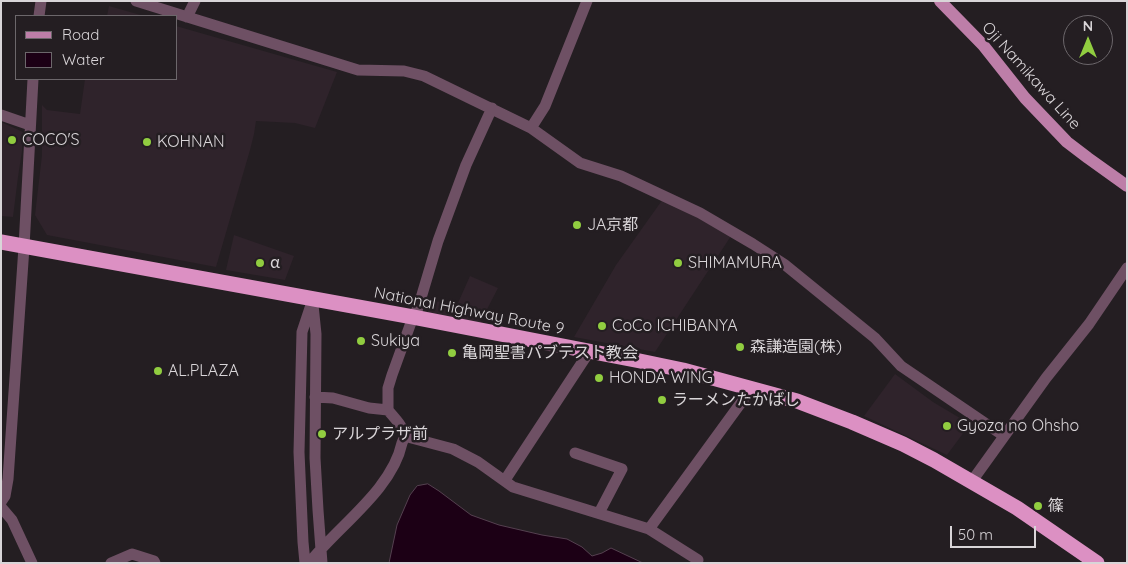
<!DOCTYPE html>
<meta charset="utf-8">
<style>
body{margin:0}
#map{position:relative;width:1128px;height:564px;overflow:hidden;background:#241e22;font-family:Quicksand,sans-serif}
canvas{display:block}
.frame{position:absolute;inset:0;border:2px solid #d9d5d8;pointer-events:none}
.legend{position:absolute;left:15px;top:15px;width:162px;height:65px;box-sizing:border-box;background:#241e22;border:1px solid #6c676b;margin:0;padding:6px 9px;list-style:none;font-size:15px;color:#d9d5d8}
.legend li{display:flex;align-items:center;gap:10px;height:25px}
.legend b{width:25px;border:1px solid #6c676b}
.north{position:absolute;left:1063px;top:15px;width:50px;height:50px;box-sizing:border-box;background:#241e22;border:1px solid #6c676b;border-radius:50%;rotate:0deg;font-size:14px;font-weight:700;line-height:20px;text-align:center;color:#d9d5d8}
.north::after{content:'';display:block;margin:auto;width:18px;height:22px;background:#91cd40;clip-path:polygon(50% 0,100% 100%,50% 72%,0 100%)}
.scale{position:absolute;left:950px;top:526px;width:86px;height:22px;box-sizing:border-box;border:2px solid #d9d5d8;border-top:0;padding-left:6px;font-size:15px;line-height:18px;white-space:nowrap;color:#d9d5d8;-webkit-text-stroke:4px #241e22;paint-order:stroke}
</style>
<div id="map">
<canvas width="1128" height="564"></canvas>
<div class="frame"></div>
<ul class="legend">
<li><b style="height:6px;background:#bd7ea8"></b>Road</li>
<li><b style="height:14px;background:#1c0015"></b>Water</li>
</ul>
<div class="north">N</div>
<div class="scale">50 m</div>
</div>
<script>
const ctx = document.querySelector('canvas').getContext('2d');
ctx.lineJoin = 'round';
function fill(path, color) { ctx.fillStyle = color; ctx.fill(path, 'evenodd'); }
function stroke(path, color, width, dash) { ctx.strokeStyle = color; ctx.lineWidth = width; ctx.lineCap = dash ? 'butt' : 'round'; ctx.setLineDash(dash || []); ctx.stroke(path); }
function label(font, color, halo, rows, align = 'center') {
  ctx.font = font + ' Quicksand,"Noto Sans JP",sans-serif'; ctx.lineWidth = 5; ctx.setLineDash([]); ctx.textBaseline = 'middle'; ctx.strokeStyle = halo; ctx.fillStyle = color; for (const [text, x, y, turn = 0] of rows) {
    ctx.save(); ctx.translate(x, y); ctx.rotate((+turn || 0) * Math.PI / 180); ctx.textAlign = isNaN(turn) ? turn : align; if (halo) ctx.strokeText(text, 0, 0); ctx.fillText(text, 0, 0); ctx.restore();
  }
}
fill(new Path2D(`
 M109,6L144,16H107Z
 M176,26L337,72L315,128L295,123L256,121L254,134L250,150L216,267L47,235L35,215L42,155V105L47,110L80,114L85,79H176Z
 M1,122L23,132L22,151L18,177L13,217L1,216Z
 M663,199L731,236L655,352L574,337L616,265Z
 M234,235L294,256L285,280L226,270Z
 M470,276L498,288L480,323L427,316L430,301L458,303Z
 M895,374L933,402L970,424L947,455L864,416Z`), '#2f232b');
const water = new Path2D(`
 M428,484L439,491L471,515L499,525L542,535L567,539L582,547L592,556L602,553L611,548L643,563H389L397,525L410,495L417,486Z`);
fill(water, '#1c0015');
stroke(water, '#554050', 1);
stroke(new Path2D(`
 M136,1L358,70L404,71L424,76L531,128L580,163L621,176L700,213L753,244L784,264L875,338L901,366L1004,436
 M39,16L41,1
 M187,17L195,1
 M1,115L30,125
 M531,128L545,106L587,1
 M313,305L316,334L315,458L318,510L322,563
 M315,397L333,398L369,408L388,410
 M404,436L453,449L478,462L513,487L649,529L698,560
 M575,453L622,469L599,513
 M505,480L589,352
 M972,481L1046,378L1089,324L1127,268
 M1,502L5,496L8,479L24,247L33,79
 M1,507L12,520L32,563
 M649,529L751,389
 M111,563L132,554L154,561L155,563
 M305,563L303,542L299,452L302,332L313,299
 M309,563C338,526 392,490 402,443C403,441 404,438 404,436C404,426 393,417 388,410V388L392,375L413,317L418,308L438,241L466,165L492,108`), '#6e5064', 11);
stroke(new Path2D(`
 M940,1L983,45L1025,98L1067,142L1088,158L1127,186`), '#bd7ea8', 12);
stroke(new Path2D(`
 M1,242L413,317L640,361L683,370L775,395L797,401L852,422L903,444L934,460L1017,508L1097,563`), '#dc90c3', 15);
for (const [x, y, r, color] of [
 [12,140,5,"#91cd40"],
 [147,142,5,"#91cd40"],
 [577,225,5,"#91cd40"],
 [260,263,5,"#91cd40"],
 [678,263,5,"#91cd40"],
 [602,326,5,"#91cd40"],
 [361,341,5,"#91cd40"],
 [740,347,5,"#91cd40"],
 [452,353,5,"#91cd40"],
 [158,371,5,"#91cd40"],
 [599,378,5,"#91cd40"],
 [662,400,5,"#91cd40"],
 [947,426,5,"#91cd40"],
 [322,434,5,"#91cd40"],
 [1038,506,5,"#91cd40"]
]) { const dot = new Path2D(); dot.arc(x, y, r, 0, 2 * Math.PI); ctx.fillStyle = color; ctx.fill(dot); stroke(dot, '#241e22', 2); }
label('16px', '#d9d5d8', '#241e22', [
 ["Oji Namikawa Line",1031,76,48],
 ["National Highway Route 9",469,311,11]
]);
label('16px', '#d9d5d8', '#241e22', [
 ["COCO'S",22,140],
 ["KOHNAN",157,142],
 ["JA京都",587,225],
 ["α",270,263],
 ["SHIMAMURA",688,263],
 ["CoCo ICHIBANYA",612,326],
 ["Sukiya",371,341],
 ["森謙造園(株)",750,347],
 ["亀岡聖書パブテスト教会",462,353],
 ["AL.PLAZA",168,371],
 ["HONDA WING",609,378],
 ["ラーメンたかばし",672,400],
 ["Gyoza no Ohsho",957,426],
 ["アルプラザ前",332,434],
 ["篠",1048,506]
], 'left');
</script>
